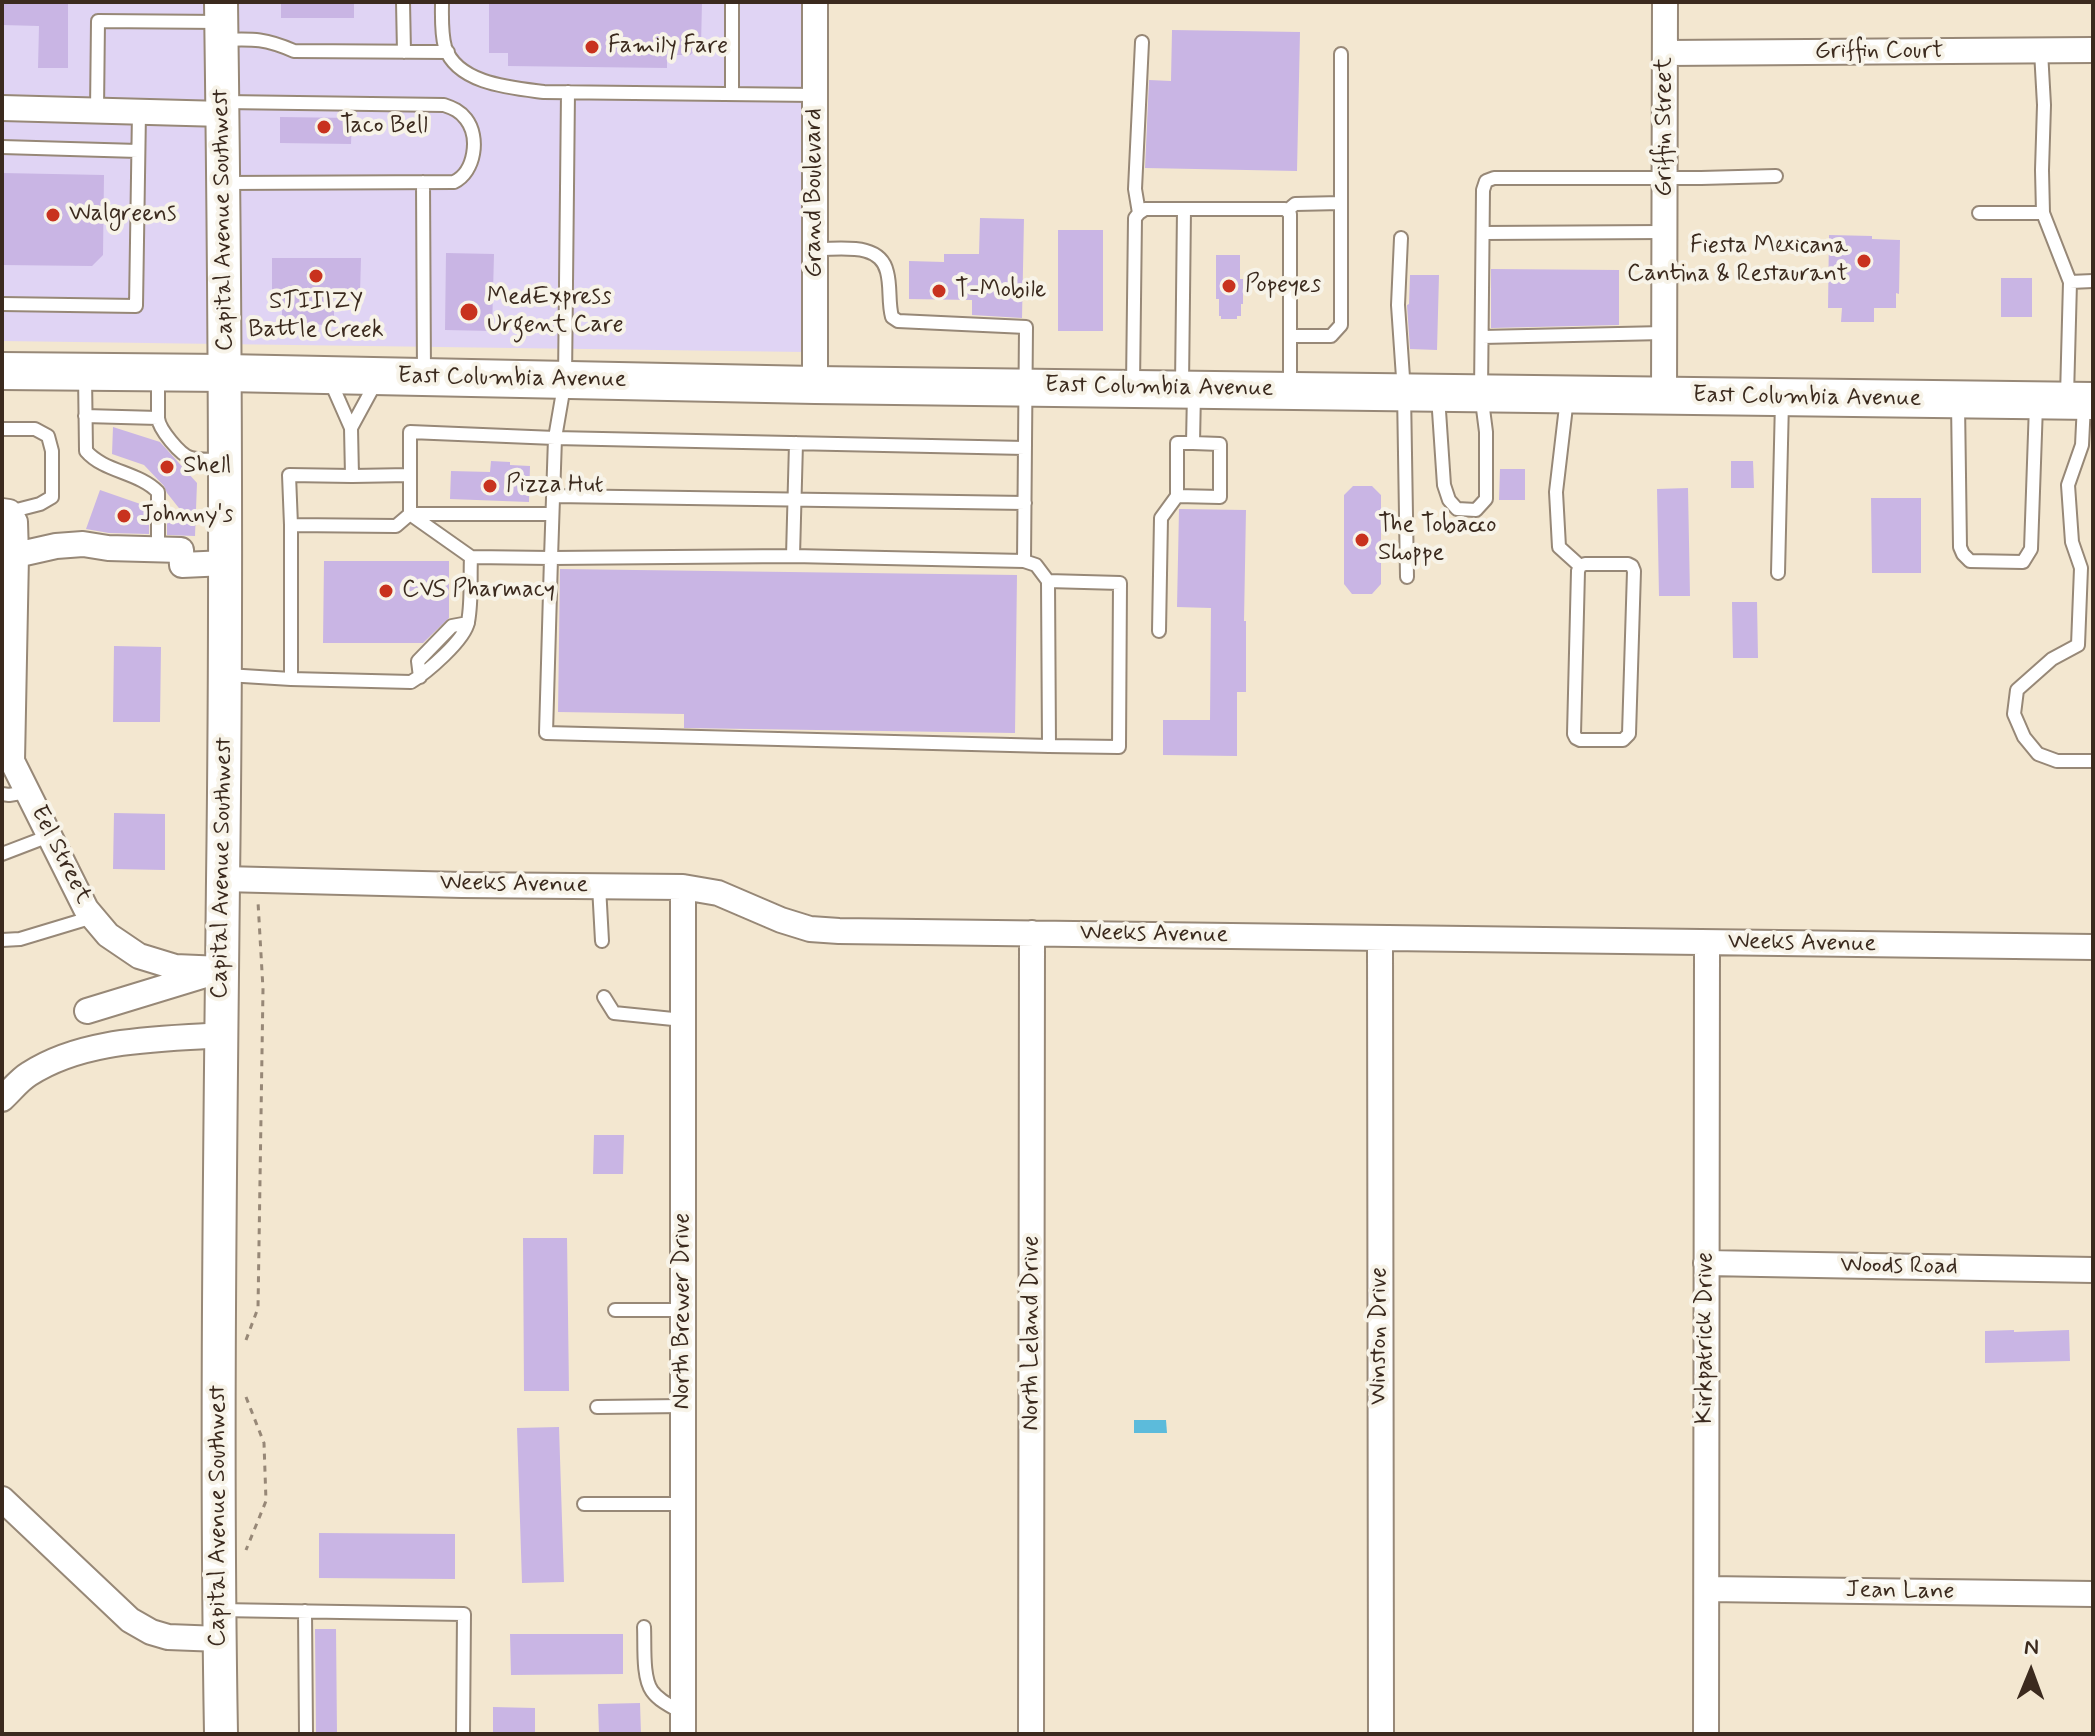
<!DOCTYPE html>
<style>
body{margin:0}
#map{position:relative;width:2095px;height:1736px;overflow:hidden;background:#f3e7d0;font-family:Mynerve,sans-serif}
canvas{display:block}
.frame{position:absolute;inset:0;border:4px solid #3b2a1e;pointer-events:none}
.north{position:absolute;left:1991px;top:1632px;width:80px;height:80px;-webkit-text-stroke:6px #f7f3e8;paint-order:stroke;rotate:1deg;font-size:22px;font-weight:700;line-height:32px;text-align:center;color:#3b2a1e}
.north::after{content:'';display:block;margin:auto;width:28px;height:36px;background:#3b2a1e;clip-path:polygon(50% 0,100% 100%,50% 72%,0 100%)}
</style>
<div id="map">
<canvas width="2095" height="1736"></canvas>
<div class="frame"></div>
<div class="north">N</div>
</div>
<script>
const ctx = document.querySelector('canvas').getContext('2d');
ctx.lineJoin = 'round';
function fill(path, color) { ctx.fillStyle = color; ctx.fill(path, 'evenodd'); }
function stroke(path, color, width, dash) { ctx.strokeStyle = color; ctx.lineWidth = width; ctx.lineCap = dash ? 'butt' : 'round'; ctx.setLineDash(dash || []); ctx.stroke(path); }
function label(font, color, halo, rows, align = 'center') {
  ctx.font = font + ' Mynerve,sans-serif'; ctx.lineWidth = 8; ctx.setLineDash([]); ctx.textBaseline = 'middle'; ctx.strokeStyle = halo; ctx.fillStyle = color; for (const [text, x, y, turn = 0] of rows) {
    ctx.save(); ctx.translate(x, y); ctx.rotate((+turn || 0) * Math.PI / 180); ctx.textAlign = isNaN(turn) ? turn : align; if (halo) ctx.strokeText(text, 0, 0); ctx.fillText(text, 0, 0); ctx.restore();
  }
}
fill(new Path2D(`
 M2,2H803L804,352L2,341Z`), '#e0d4f4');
fill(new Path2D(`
 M1134,1420H1166L1167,1433H1134Z`), '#5cbbdb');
fill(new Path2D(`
 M2,2H68V68H38L39,26L2,25Z
 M281,2H354V18H281Z
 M489,2H702L701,46L690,55H667V68L508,66V53H489Z
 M1172,30L1300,32L1297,171L1145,168L1149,80L1171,81Z
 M280,117L352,118L351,144L280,143Z
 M2,173L104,175L103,255L92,266L2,265Z
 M980,218L1024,219L1022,318L972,315V300L909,299V261L944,262V254H979Z
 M1058,230H1103V331H1058Z
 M1829,235L1872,236V239L1900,240L1899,294L1896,293V308H1874V322H1841L1842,308H1828Z
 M446,253L494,254L492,331L445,330Z
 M1216,255H1240V279H1243V304H1241V316H1237V319H1221V316H1219V299H1216Z
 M272,258H361L360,294H334V325L292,324L282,316V294L272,293Z
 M1491,269L1619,270V325L1491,328Z
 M1410,275H1439L1437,350L1410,349L1407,305L1409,304Z
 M2001,278H2032V317H2001Z
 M113,427L160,442L197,483L195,536L167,535V513L190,522L167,493L164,486L144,465L112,454Z
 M491,461L510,462V465L530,466L529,502L450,499L451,471L490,472Z
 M1731,461H1753L1754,488H1731Z
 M1500,469H1525V500H1499Z
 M1353,486H1372L1381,495V584L1372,594H1352L1344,584V495Z
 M1688,488L1690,596H1659L1657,489Z
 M100,490L149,507V534L109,533L86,529Z
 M1871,498H1921V573H1872Z
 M1179,509L1246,510L1244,621H1246V692H1237V756L1163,755V720H1210L1211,608L1177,607Z
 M324,561H449V618L423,643H323Z
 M560,569L1017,575L1015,733L684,728V714L558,712Z
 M1732,602H1757L1758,658H1733Z
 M114,646L161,647L160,722H113Z
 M114,813L165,814V870L113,869Z
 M594,1135H624L623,1174H593Z
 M523,1238H567L569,1391H524Z
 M2014,1330V1332L2069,1330L2070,1361L1985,1363V1331Z
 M559,1427L564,1582L522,1583L517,1428Z
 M319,1533L455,1534V1579L319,1578Z
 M315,1629H336L337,1734H316Z
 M510,1634H623V1674L511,1675Z
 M640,1703L641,1734H599L598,1704Z
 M493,1707L535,1708V1734H493Z`), '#c9b5e4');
const lane = new Path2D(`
 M403,2L404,52
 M442,2C442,16 441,33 445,47C457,84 512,88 544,92L815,95
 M222,40C253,39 264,38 294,51L448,52
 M2041,51L2044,105L2042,170L2043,213L2070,282
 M568,92L565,380L555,438L551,558L793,556L1024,561L1026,327L898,321L892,317C888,302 891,287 887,272C880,241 839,250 815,249
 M732,94V2
 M97,110L98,21L221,22
 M2,147L138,151
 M423,182L424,375
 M224,183L454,182C475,172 480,137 466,119C460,111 453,108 444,105L225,102
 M1288,210L1295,204L1341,203
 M1139,213L1135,189L1142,42
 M1979,213H2043
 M1483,233L1664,232
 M1401,238L1398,305L1404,392L1407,577
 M2,304L136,306L139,112
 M1290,336H1331L1341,325V54
 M1482,337L1664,333
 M85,375L86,451C104,472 139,472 158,492V550
 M329,378L351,428L352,476L289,475L291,525L396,526L410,514H552
 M1133,385L1135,218L1139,213L1145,209H1285L1290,214V388
 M1182,385L1184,209
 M1438,396L1444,485L1449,500L1457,509L1476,510L1486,499V432L1481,393L1483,190L1486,181L1494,178H1701L1776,176
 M2067,396L2070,282L2093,281
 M1567,398L1556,492L1559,547L1580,566L1578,571L1574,734L1576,738L1580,740H1623L1629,734L1634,571L1632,566L1628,564H1585L1580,566
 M1958,403L1960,547L1963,554L1970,561L2023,562L2031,549L2036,405
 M2084,404L2082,445L2068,485L2072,542L2081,568L2078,645L2052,659L2017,690L2014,714L2024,737L2038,754L2057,761H2093
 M85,416L158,418C159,429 180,455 191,458C201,461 214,459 225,460
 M158,418V377
 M351,428L376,382
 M2,429H35L48,436L52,451V497L40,504L9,512
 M352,476L410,475
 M554,496L1025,503
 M1177,496L1220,497V444L1193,443
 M410,514V432L555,438L1025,448
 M291,525V679
 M793,556L796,443
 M471,557L551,558L546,733L1049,746L1048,581L1036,565L1024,561
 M1778,573L1782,401
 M1048,581L1120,583L1119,747L1049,746
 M1159,631L1161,518L1177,496V443H1193L1194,392
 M227,675L291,679L411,682C426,673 465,640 468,622C472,601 470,578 471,557L410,514
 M420,677L418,661L452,626L468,623
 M2,794L9,795L27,792
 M2,854L49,836
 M599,886L602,941
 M2,940L20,939L93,917
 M604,997L614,1013L683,1020
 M615,1310H683
 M597,1407L683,1406
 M584,1504H683
 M219,1610L464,1614L463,1734
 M305,1611L306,1734
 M644,1627C645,1644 642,1677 652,1691C659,1701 672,1707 683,1713`);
const street = new Path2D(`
 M1665,53L2093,50
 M2,108L223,114
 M815,385V2
 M1664,397L1665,2
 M2,511L9,512L15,522L16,555L12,761L86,909L108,935L139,956L175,967L222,969
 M16,555L56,546L83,544L108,548L181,550L182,565L226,563
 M223,879L462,885L683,887L718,893L781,920L810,929L839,931L2093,947
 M1380,939L1381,1734
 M87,1011L205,975
 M2,1099C11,1091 19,1080 29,1074C85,1038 158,1040 221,1035
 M1706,1263L2093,1270
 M2,1499L130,1620L151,1632L168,1637L220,1639
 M1707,1589L2093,1594
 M683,1734V887
 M1031,1734L1032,933
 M1706,1734L1707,943`);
const secondary = new Path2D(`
 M221,1734C216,1450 220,1165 223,881C227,588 225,295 221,2`);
const primary = new Path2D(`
 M2,371L226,373L815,385L2093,401`);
stroke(lane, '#978877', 16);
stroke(street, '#978877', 28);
stroke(secondary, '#978877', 36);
stroke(primary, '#978877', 40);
stroke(new Path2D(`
 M246,1340L258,1308L263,989L258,902
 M246,1397L264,1443L266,1501L246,1550`), '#978877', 3, [6, 6]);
stroke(lane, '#fff', 12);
stroke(street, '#fff', 24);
stroke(secondary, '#fff', 32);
stroke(primary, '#fff', 36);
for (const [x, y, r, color] of [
 [592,47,8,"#c8321e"],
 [324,127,8,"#c8321e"],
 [53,215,8,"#c8321e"],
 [1864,261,8,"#c8321e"],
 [316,276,8,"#c8321e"],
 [1229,286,8,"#c8321e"],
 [939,291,8,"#c8321e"],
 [469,312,10,"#c8321e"],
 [167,467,8,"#c8321e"],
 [490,486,8,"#c8321e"],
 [124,516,8,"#c8321e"],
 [1362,540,8,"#c8321e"],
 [386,591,8,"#c8321e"]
]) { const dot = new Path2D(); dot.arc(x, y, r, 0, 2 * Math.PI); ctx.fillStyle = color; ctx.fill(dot); stroke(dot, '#f7f3e8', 3); }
label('24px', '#3b2a1e', '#f7f3e8', [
 ["Family Fare",608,47],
 ["Taco Bell",340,127],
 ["Walgreens",69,215],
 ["Fiesta Mexicana",1848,247,"right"],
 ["Cantina & Restaurant",1848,275,"right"],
 ["Popeyes",1245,286],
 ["T-Mobile",955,291],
 ["MedExpress",487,298],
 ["Urgent Care",487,326],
 ["STIIIZY",316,303,"center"],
 ["Battle Creek",316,331,"center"],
 ["Shell",183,467],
 ["Pizza Hut",506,486],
 ["Johnny's",140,516],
 ["The Tobacco",1378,526],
 ["Shoppe",1378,554],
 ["CVS Pharmacy",402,591]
], 'left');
label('24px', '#3b2a1e', '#f7f3e8', [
 ["Griffin Court",1879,52],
 ["Griffin Street",1665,127,-90],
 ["Grand Boulevard",815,193,-90],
 ["Capital Avenue Southwest",224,220,-91],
 ["East Columbia Avenue",512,379,1],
 ["East Columbia Avenue",1159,388,1],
 ["East Columbia Avenue",1807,398,1],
 ["Eel Street",60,855,63],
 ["Capital Avenue Southwest",223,868,-89],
 ["Weeks Avenue",514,885,1],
 ["Weeks Avenue",1154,935,1],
 ["Weeks Avenue",1802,944,1],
 ["Woods Road",1899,1267,1],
 ["North Brewer Drive",683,1311,-90],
 ["North Leland Drive",1032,1333,-90],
 ["Winston Drive",1380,1336,-90],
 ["Kirkpatrick Drive",1706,1338,-90],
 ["Capital Avenue Southwest",219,1516,-90],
 ["Jean Lane",1900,1592,1]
]);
</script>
